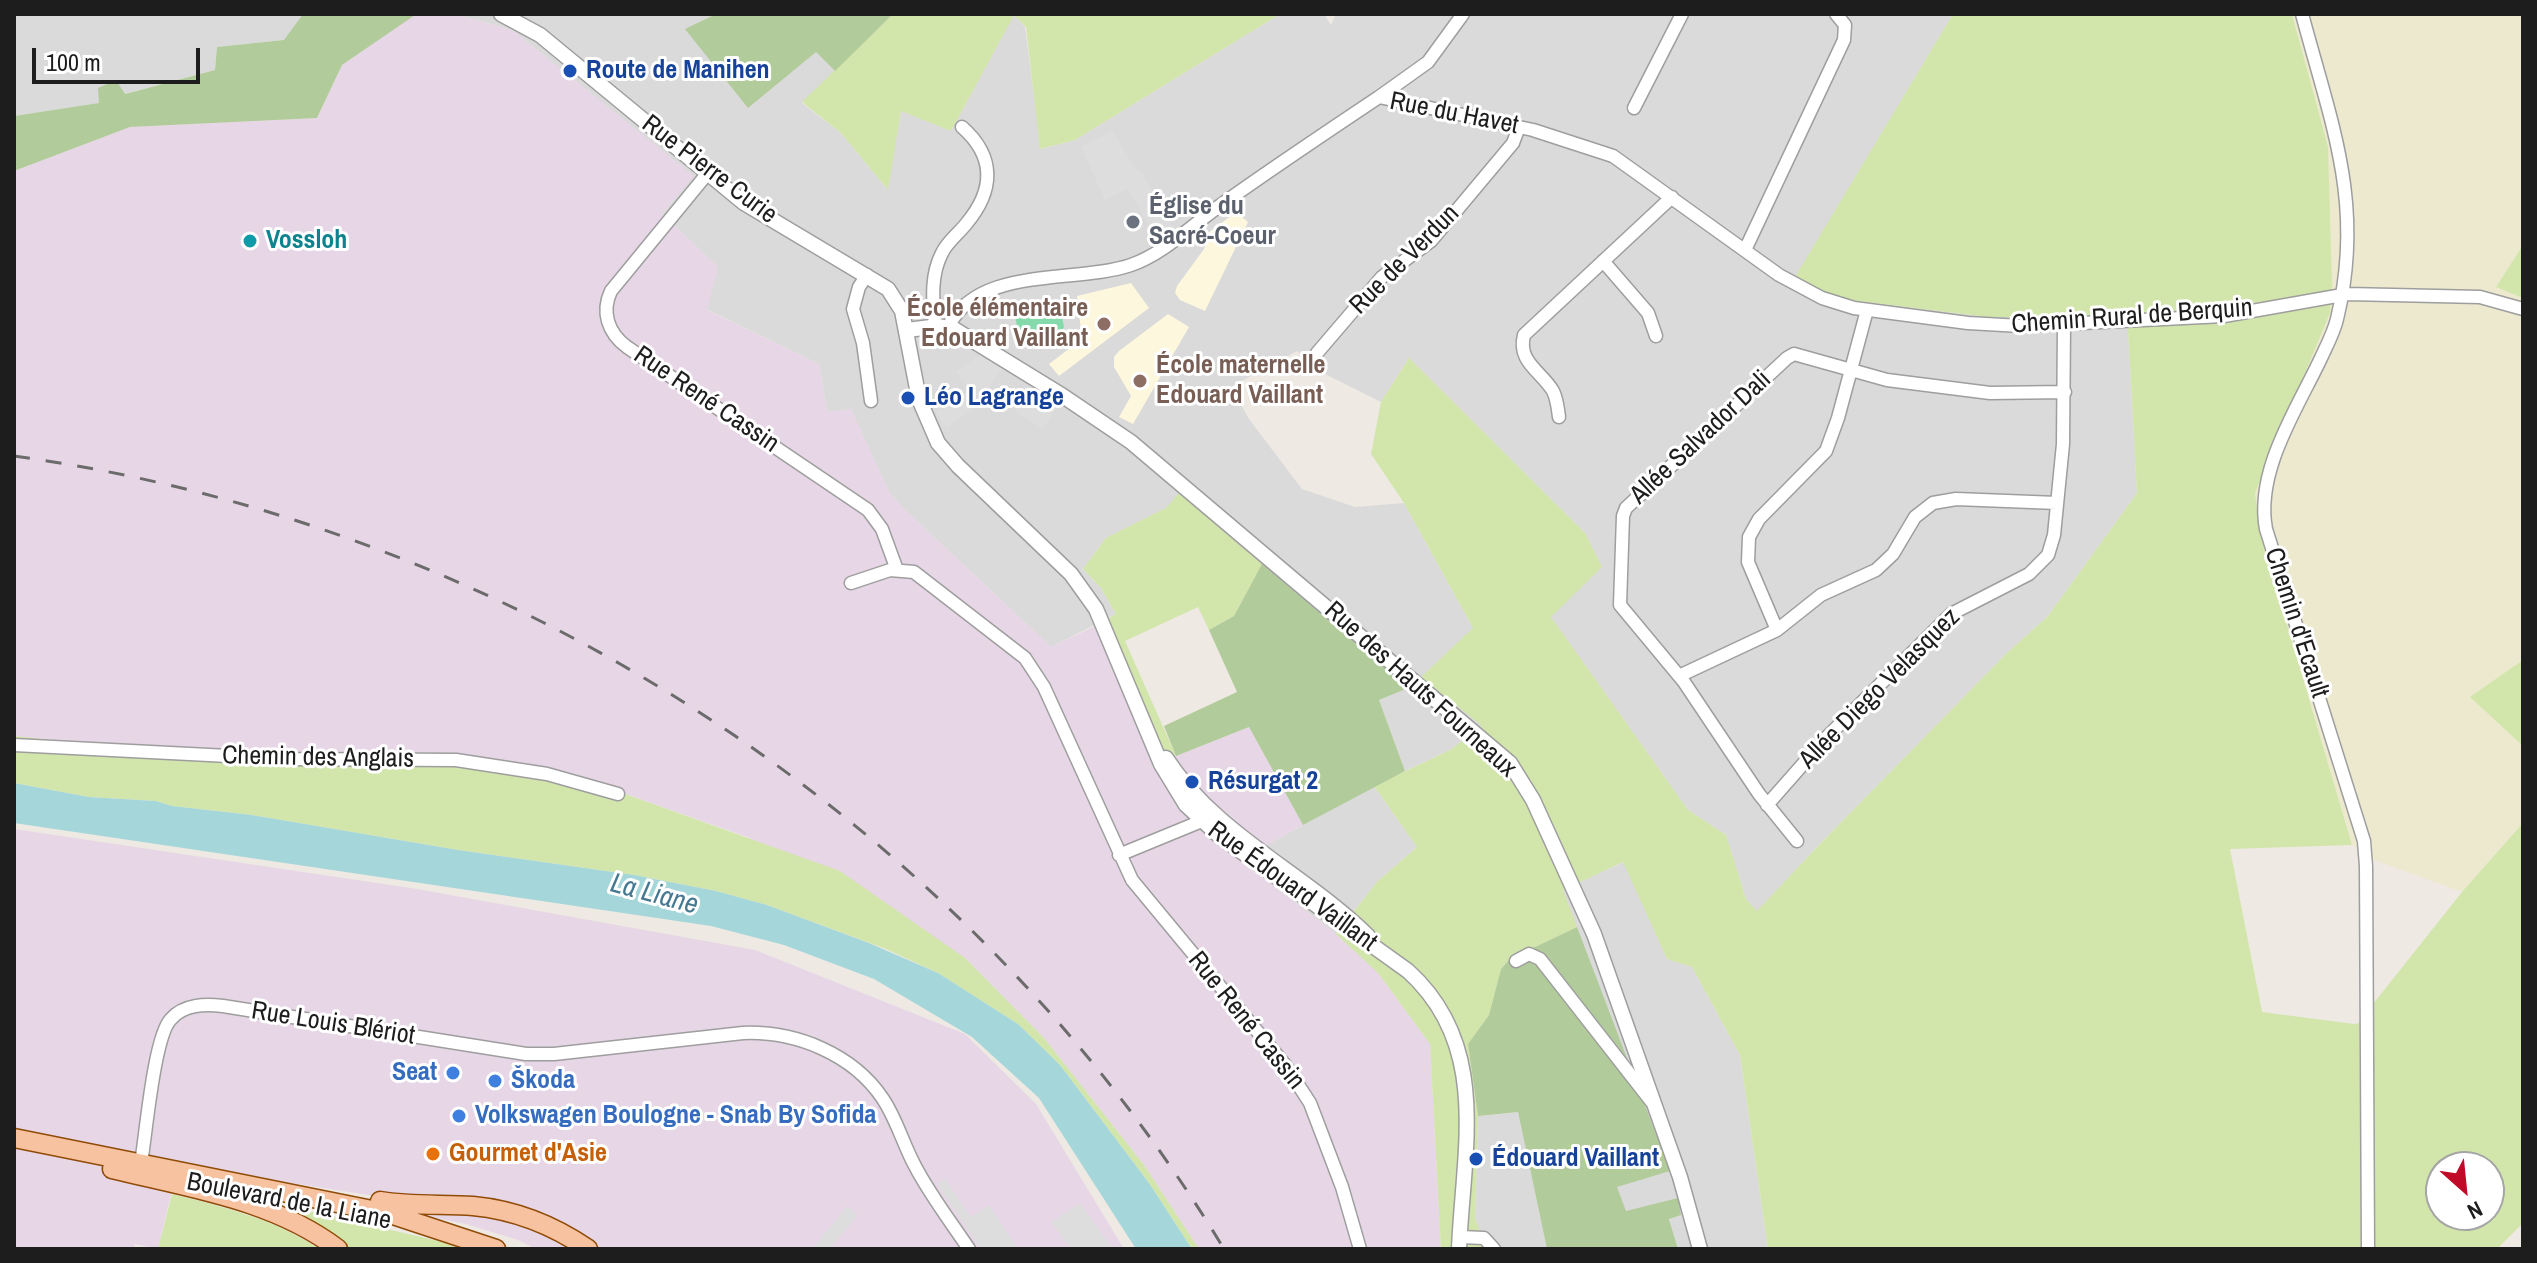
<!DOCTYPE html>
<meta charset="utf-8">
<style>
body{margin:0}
#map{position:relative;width:2537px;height:1263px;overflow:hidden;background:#eee9e3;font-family:"Archivo Narrow",sans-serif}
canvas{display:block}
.frame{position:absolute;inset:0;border:16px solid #1d1d1d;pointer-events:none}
.north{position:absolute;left:2425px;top:1151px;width:80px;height:80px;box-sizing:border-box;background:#fff;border:2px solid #a5a5a5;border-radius:50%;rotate:153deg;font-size:22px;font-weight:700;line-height:32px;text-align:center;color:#1d1d1d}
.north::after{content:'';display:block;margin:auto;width:28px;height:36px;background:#c10928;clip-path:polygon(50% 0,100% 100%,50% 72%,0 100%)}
.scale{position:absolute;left:32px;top:48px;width:168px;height:36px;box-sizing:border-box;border:4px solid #1d1d1d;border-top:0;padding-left:10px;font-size:24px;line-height:28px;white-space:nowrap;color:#1d1d1d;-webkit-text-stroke:6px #fff;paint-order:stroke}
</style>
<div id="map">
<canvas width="2537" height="1263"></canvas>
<div class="frame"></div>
<div class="north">N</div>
<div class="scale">100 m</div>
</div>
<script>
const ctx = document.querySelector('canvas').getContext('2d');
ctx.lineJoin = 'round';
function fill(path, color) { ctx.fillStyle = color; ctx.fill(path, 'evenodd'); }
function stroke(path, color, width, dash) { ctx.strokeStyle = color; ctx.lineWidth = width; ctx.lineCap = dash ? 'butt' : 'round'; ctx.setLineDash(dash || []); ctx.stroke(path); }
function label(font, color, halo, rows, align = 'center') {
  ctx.font = font + ' "Archivo Narrow",sans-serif'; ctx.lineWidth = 6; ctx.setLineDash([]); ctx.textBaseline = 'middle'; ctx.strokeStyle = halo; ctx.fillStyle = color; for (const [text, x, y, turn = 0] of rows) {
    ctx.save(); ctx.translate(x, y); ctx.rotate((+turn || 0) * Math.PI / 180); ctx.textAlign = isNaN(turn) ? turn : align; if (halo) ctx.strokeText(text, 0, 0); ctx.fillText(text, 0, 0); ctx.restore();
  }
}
fill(new Path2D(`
 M14,14H303L285,40L217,47L215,70L124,94L100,103L14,116Z
 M455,14H716L686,29L816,52L835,71L802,103L841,133L887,189L901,110L951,131L1014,14L1025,27L1041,149L1075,140L1280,14H1324L1331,25L1336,14H1953L1796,277L1841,299L1988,317H2061L2127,312L2137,493L2048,616L2006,654L1815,849L1757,912L1746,899L1726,835L1688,810L1550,616L1602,567L1585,533L1409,358L1381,402L1319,371L1297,351L1231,387L1249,419L1302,489L1355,507L1404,503L1473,628L1482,726L1450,750L1405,771L1379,700L1407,688L1166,508L1106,538L1083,569L1101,588L1116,614L1051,647L903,508L889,492L851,410L827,412L819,364L706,309L718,267L662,214L693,176L512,30Z
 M1374,786L1417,847L1377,882L1336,934L1239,860Z
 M1624,862L1667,959L1692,967L1740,1055L1768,1249H1678L1669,1218L1625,1211L1616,1186L1669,1171L1562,890Z
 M1518,1112L1547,1249H1486L1475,1219L1478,1116Z`), '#dbdada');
fill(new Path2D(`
 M415,14H455L512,30L694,176L662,214L718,267L707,310L819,364L827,412L851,409L889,492L903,508L1051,647L1095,626L1153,765L1249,727L1303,825L1240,860L1336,934L1378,973L1430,1044L1441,1249H1199L1144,1165L1044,1038L965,958L750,838L589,781L315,756L105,745L14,736V171L130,127L317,118L342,65Z
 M14,829L417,889L755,950L965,1034L1036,1104L1124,1249H536L518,1240L466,1224L410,1213L375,1196L292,1183L179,1161L158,1249L135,1244L134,1249H14Z`), '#e7d6e6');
fill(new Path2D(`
 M1236,212L1248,222L1205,311L1180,300L1175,293L1177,286L1204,249L1208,233Z
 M1131,283L1149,308L1059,376L1049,364L1082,339L1077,296Z
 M1168,314L1189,327L1133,424L1119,417L1131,396L1114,367V357L1119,351Z`), '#fdf8dd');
fill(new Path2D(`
 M2292,14H2523V245L2496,287L2523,298V660L2471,697L2523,746V823L2462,892L2374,860L2352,845L2261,536L2255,493L2330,313L2328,147Z`), '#ece9cf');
fill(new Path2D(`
 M893,14H1280L1075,140L1040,149L1026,27L1014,15L951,131L901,111L888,190L841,133L802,102Z
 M1953,14H2292L2328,147L2332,287L2330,313L2255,493L2261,536L2352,845L2230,849L2262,1012L2354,1024L2370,1021L2373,1004L2462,892L2523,823V1223L2497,1249H1768L1740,1055L1692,967L1667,959L1623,862L1563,890L1577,927L1535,947L1516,952L1501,969L1489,1015L1468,1044L1478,1116L1475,1218L1486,1249H1441L1430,1044L1378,973L1336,934L1377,882L1417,847L1374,786L1450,750L1482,726L1421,677L1473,628L1404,503L1371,454L1381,402L1409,358L1585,533L1602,567L1551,617L1688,810L1726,835L1746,899L1757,911L1815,849L2006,654L2048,616L2137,493L2127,312L2061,317H1988L1841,299L1795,277ZM2441,1167H2489V1215H2441Z
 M2523,245V298L2496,287Z
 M1179,493L1262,564L1234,616L1209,630L1198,607L1125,641L1176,756L1153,765L1095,626L1116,614L1101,588L1083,569L1106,538L1166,508Z
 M2523,660V746L2470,697Z
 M14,736L105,745L315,756L448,757L589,781L840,871L965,958L1044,1038L1144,1165L1199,1249H1192L1149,1183L1060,1065L1018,1024L938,973L886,949L767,905L716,891L634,875L458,850L252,815L172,806L156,801L89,797L14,783Z
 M172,1194C223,1207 275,1219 319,1249H158Z
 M287,1206L473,1249H346L314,1222L285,1209Z`), '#d2e6ab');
fill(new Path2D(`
 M303,14H455L415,15L342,65L317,118L130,127L14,171V116L99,103L98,88L116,80L125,94L215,70L217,47L284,40Z
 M716,14H893L835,71L816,52L748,108L685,29Z
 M1262,564L1408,688L1379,700L1405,771L1303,825L1249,727L1176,756L1164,726L1237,692L1209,630L1234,616Z
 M1577,927L1670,1171L1617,1187L1626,1211L1678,1198L1681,1215L1669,1219L1678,1249H1547L1518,1112L1478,1116L1468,1044L1489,1015L1501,969L1516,952L1535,947Z`), '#b1cb9a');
fill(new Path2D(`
 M1057,305L1060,307L1064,327L1062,330L1022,338L1019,336L1015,316L1017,313Z`), '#84daaa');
fill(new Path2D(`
 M1112,131L1137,170L1141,171L1173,227L1160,237L1151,228L1127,189L1105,200L1081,147Z
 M982,354L1002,369L976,407L946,428L936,412L970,390L955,372Z
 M1033,387L1059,404L1043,429L1014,411L1026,392L1029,394Z
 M945,1179L971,1217L989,1205L1018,1249H981L937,1184Z
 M1080,1203L1113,1249H1071L1051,1222Z
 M847,1206L858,1215L830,1249H812Z`), '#ddd');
fill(new Path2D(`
 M14,783L89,797L156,801L172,806L252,815L458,850L634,875L716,891L767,905L869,943L938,973L1018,1024L1060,1065L1149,1183L1192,1249H1136L1039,1098L972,1037L874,979L784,945L711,926L14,823Z`), '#a5d7da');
const minor = new Path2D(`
 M2302,14C2331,123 2365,204 2337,319C2334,332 2327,345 2321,358C2297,409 2255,471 2266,529L2364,841L2366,866L2368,1249
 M1379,97L1428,62L1463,14
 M1634,108L1682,14
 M707,174L611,291C601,312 608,333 627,347L868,510L882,529L897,570
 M1745,250L1844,40L1845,25L1836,14
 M1603,261L1648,313L1656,336
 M867,275L859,287L853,309L863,343L871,401
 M935,326C933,301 930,276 942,253C947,242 959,233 966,224C994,191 996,157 962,127
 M948,327C979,265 1074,284 1131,265C1163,254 1191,226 1218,207C1271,169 1325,133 1379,97L1533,130L1613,156L1779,275L1822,298L1854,308L1968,323L2021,326L2224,316L2348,294L2480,297L2523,309
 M1317,353L1382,277L1431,241L1513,143L1519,127
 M1559,417C1558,409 1557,399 1553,391C1541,371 1517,362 1524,335L1672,197
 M851,583L890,570L914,572L1025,658L1044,687L1132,880L1286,1066L1310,1103L1342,1187L1360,1249
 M1777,630L1748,562L1749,537L1759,519L1826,451L1838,418L1867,310
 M1679,676L1777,630L1821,595L1876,570L1893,554L1915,517L1933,503L1956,499L2057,503
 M14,745L287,759L456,760L547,774L618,794
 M1767,805L1826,738L1951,614L2029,574L2048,555L2054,535L2063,444L2064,325
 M1797,841L1759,794L1684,682L1620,605L1623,516L1626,508L1787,358L1794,354L1887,380L1990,393L2065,392
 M1119,855L1209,818
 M1516,961L1529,954L1540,959L1651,1101
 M141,1163C146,1134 154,1036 171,1019C184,1004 205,1004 223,1006L526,1054H554L743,1033C796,1031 853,1054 883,1099C897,1120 903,1144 915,1166C930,1195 951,1222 969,1249
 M1460,1237L1484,1238L1494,1249`);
const tertiary = new Path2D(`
 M501,14L540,35L744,203L888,289L902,311L919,399L938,443L958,466L1071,574L1096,609L1161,764L1186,805L1217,834L1408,971C1491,1046 1463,1150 1459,1249
 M907,330L939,326L954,329L1063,396L1131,442L1510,763L1533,800L1594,934L1680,1177L1700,1249
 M1166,758C1215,834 1305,874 1368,936`);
const primary = new Path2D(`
 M14,1138L387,1213L496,1249
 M112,1169C189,1188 274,1200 338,1249
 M380,1201C411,1206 442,1204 473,1206C515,1210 553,1225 588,1249`);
stroke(minor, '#9e9e9e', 15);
stroke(tertiary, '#9e9e9e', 17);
stroke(primary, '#904b07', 21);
stroke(minor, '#fff', 12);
stroke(tertiary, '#fff', 14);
stroke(primary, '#f7c29f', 18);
stroke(new Path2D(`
 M14,456C509,524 965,821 1224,1249`), '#6b6b6b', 3, [16, 16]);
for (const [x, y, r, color] of [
 [570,71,8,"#1a4fb4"],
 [1133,222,8,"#6b7280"],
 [250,241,8,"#0f9aa8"],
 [1104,324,8,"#8d6e63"],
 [1140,381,8,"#8d6e63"],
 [908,398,8,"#1a4fb4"],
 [1192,782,8,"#1a4fb4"],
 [453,1073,8,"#3f7fe0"],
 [495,1081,8,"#3f7fe0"],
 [459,1116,8,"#3f7fe0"],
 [433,1154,8,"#e8710a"],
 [1476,1159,8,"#1a4fb4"]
]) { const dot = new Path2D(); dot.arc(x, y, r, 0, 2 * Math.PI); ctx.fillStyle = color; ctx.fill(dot); stroke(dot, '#fff', 3); }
label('bold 26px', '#164399', '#fff', [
 ["Route de Manihen",586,71],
 ["Léo Lagrange",924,398],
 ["Résurgat 2",1208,782],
 ["Édouard Vaillant",1492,1159]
], 'left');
label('26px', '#1d1d1d', '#fff', [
 ["Rue du Havet",1454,114,11],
 ["Rue Pierre Curie",709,170,37],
 ["Rue de Verdun",1405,260,-45],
 ["Chemin Rural de Berquin",2132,317,-4],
 ["Rue René Cassin",706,400,34],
 ["Allée Salvador Dali",1701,438,-43],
 ["Chemin d'Ecault",2296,623,72],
 ["Allée Diego Velasquez",1880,689,-45],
 ["Rue des Hauts Fourneaux",1420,690,42],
 ["Chemin des Anglais",318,758,1],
 ["Rue Édouard Vaillant",1292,887,36],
 ["Rue René Cassin",1246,1021,51],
 ["Rue Louis Blériot",333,1024,9],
 ["Boulevard de la Liane",289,1202,11]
]);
label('bold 26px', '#5b616d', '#fff', [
 ["Église du",1149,207],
 ["Sacré-Coeur",1149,237]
], 'left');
label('bold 26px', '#0d838f', '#fff', [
 ["Vossloh",266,241]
], 'left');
label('bold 26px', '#785e54', '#fff', [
 ["École élémentaire",1088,309],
 ["Edouard Vaillant",1088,339],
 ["École maternelle",1156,366,"left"],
 ["Edouard Vaillant",1156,396,"left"]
], 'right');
label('bold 26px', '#366cbe', '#fff', [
 ["Seat",437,1073,"right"],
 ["Škoda",511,1081],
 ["Volkswagen Boulogne - Snab By Sofida",475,1116]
], 'left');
label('bold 26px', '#c56008', '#fff', [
 ["Gourmet d'Asie",449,1154]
], 'left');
label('italic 28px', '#457891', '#fff', [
 ["La Liane",654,895,15]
]);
</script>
